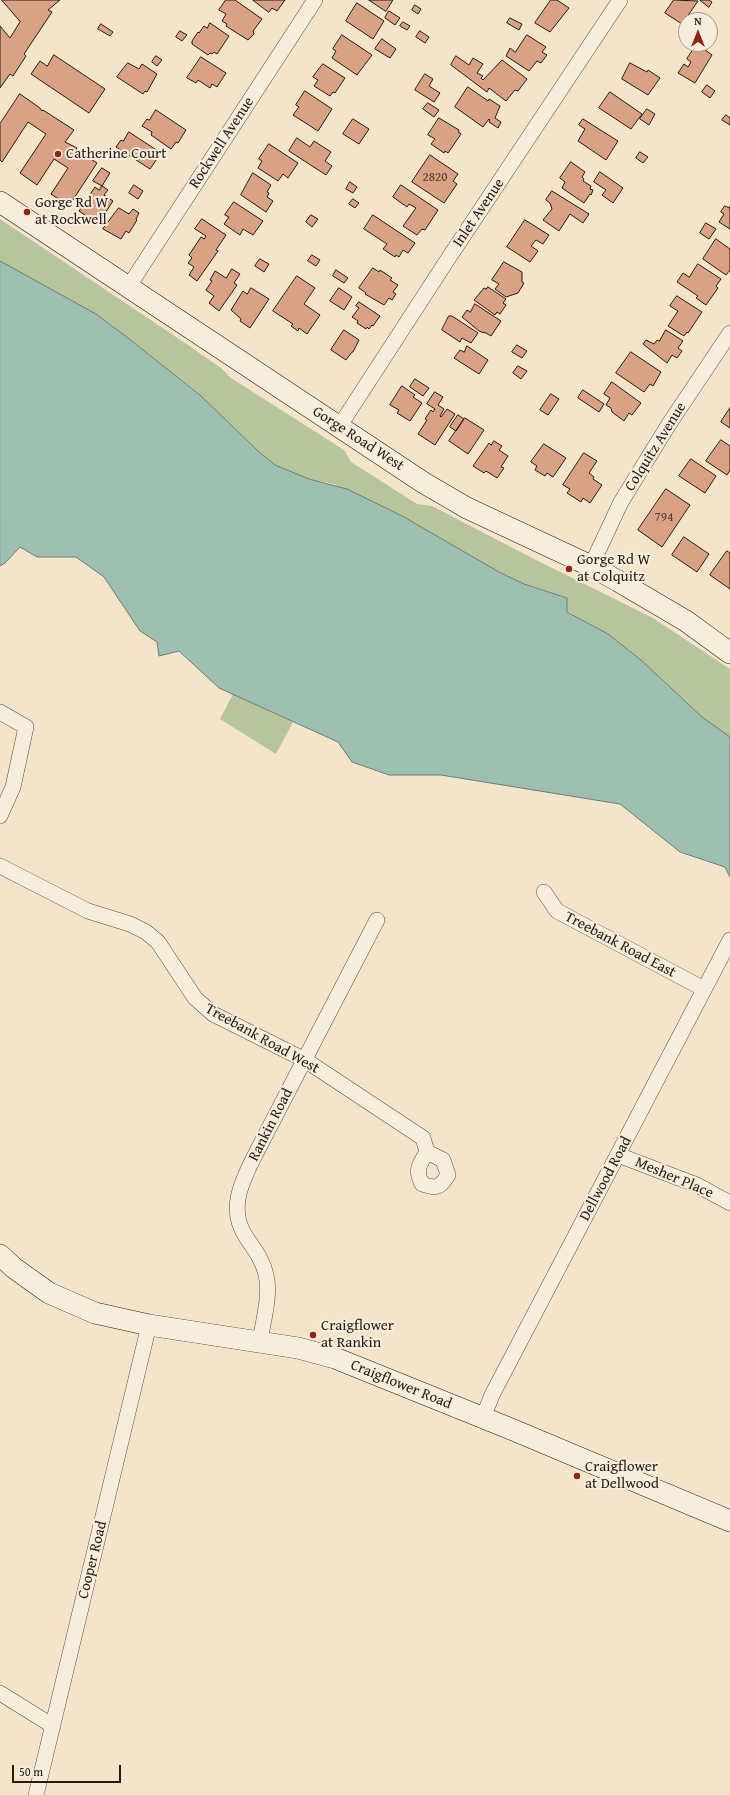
<!DOCTYPE html>
<style>
body{margin:0}
#map{position:relative;width:730px;height:1795px;overflow:hidden;background:#f3e4ca;font-family:"Gentium Book Plus",serif}
canvas{display:block}
.north{position:absolute;left:678px;top:12px;width:40px;height:40px;box-sizing:border-box;background:#f7eddd;border:1px solid #a3998c;border-radius:50%;rotate:0deg;font-size:11px;font-weight:700;line-height:16px;text-align:center;color:#251b13}
.north::after{content:'';display:block;margin:auto;width:14px;height:18px;background:#8f2418;clip-path:polygon(50% 0,100% 100%,50% 72%,0 100%)}
.scale{position:absolute;left:12px;top:1765px;width:109px;height:18px;box-sizing:border-box;border:2px solid #251b13;border-top:0;padding-left:5px;font-size:12px;line-height:14px;white-space:nowrap;color:#251b13;-webkit-text-stroke:3px #f7eddd;paint-order:stroke}
</style>
<div id="map">
<canvas width="730" height="1795"></canvas>
<div class="north">N</div>
<div class="scale">50 m</div>
</div>
<script>
const ctx = document.querySelector('canvas').getContext('2d');
ctx.lineJoin = 'round';
function fill(path, color) { ctx.fillStyle = color; ctx.fill(path, 'evenodd'); }
function stroke(path, color, width, dash) { ctx.strokeStyle = color; ctx.lineWidth = width; ctx.lineCap = dash ? 'butt' : 'round'; ctx.setLineDash(dash || []); ctx.stroke(path); }
function label(font, color, halo, rows, align = 'center') {
  ctx.font = font + ' "Gentium Book Plus",serif'; ctx.lineWidth = 4; ctx.setLineDash([]); ctx.textBaseline = 'middle'; ctx.strokeStyle = halo; ctx.fillStyle = color; for (const [text, x, y, turn = 0] of rows) {
    ctx.save(); ctx.translate(x, y); ctx.rotate((+turn || 0) * Math.PI / 180); ctx.textAlign = isNaN(turn) ? turn : align; if (halo) ctx.strokeText(text, 0, 0); ctx.fillText(text, 0, 0); ctx.restore();
  }
}
fill(new Path2D(`
 M0,219L191,347L221,368L231,378L344,450L351,462L417,504L432,506L534,559L653,618L730,669V737L702,717L641,660L608,634L567,611L550,592L524,584L499,572L404,517L334,484L309,479L275,465L258,451L196,391L128,338L96,314L0,261Z
 M233,694L293,722L276,754L220,719Z`), '#b6c59b');
const water = new Path2D(`
 M0,261L96,314L128,338L200,395L258,451L275,465L309,479L347,489L404,517L499,572L524,584L567,598V612L608,634L641,660L702,717L730,737V877L725,867L680,852L620,804L441,775H389L352,762L338,742L219,688L179,651L159,656L157,642L140,631L104,577L76,557H37L20,547L5,563L0,566Z`);
fill(water, '#9dbfb1');
stroke(water, '#6d7d72', 1);
const building = new Path2D(`
 M2,0H60L48,10L52,12L24,54L26,56L13,76L10,74L0,88V26L10,38L20,22Z
 M226,0H235L262,19L253,31L254,34L248,40L226,26L227,24L222,21L226,14L219,10Z
 M253,0H285L277,11L272,8L269,12Z
 M369,0H393L386,11Z
 M551,0H557L569,8L550,32L535,23Z
 M674,0L698,1L682,24L665,13Z
 M700,0H709L712,2L709,7Z
 M357,3L384,21L373,39L346,21Z
 M415,5L421,9L418,14L412,10Z
 M389,11L400,18L395,25L385,18Z
 M510,18L522,24L519,30L507,23Z
 M403,22L410,26L407,30L400,26Z
 M210,23L229,36L217,54L214,52L212,54L210,53L208,55L192,44V41L198,32L199,33L204,26L207,28Z
 M101,24L113,32L110,36L98,29Z
 M180,31L187,35L182,41L176,37Z
 M420,31L429,37L425,43L416,37Z
 M342,35L372,55L357,75L332,58L336,51L333,49Z
 M527,35L546,47L542,52L547,55L541,63L537,61L529,71L506,56L510,48L515,52Z
 M382,39L396,49L390,58L375,49Z
 M697,44L712,55L695,83L678,73L684,64L688,67L691,62L687,59Z
 M54,55L105,89L89,113L31,74L40,61L47,66Z
 M156,56L162,60L157,66L152,62Z
 M456,56L469,65L473,58L483,64L477,73L483,76L481,78L483,80L502,60L527,79L518,91L515,90L506,101L489,88L487,92L451,65Z
 M201,57L226,73L217,87L212,84L210,88L198,80L196,83L187,78Z
 M128,63L139,69L142,64L157,74L147,92L145,91L143,94L117,77Z
 M630,63L647,72L648,70L660,78L648,95L622,79Z
 M323,64L345,78L335,93L333,92L330,96L314,86L318,80L313,77Z
 M425,74L433,79L429,86L440,93L434,102L415,90Z
 M707,85L715,91L710,98L702,92Z
 M468,87L488,101L489,99L500,106L495,118L501,122L498,128L489,122L490,120L489,119L483,127L455,107Z
 M305,91L332,109L318,131L293,115L299,107L296,105Z
 M610,92L642,114L631,129L599,108Z
 M20,94L40,108L42,111L43,110L74,130L65,142L77,148L76,149L97,163L69,206L51,194L68,168L54,159L37,185L20,173L46,134L28,122L2,162L0,160V124Z
 M428,103L439,110L434,117L423,109Z
 M647,109L655,114L649,125L640,119Z
 M156,110L186,130L178,143L176,142L171,149L151,135L152,132L142,126L147,119L149,120Z
 M726,115L730,118V125L722,120Z
 M439,118L459,130L458,132L461,134L448,153L445,151L444,153L431,144L435,139L428,135Z
 M353,119L369,129L359,144L343,134Z
 M583,119L618,141L606,160L578,141L585,129L579,125Z
 M129,132L161,153L150,169L116,147L121,140L123,141Z
 M297,138L310,147L314,141L331,152L325,161L332,166L326,175L289,151Z
 M269,144L298,163L288,178L283,174L278,181L258,168L262,161L259,159Z
 M640,152L648,157L643,163L636,158Z
 M430,155L458,174L453,181L457,184L444,203L412,182Z
 M571,162L585,172L582,177L584,179L583,181L591,186L590,189L593,190L591,195L590,194L584,203L562,188L565,182L560,178Z
 M102,168L110,173L102,186L93,181Z
 M600,172L623,188L613,203L602,195L606,190L594,182Z
 M253,173L271,185L267,192L269,193L267,197L273,201L266,212L241,195Z
 M350,182L357,187L353,193L346,189Z
 M134,185L143,191L138,199L129,193Z
 M401,185L438,210L425,230L422,229L417,235L403,226L416,208L409,204L407,207L393,197Z
 M102,186L108,190L104,195L113,201L98,224L79,211L95,187L99,190Z
 M552,191L589,214L583,223L570,214L559,231L543,220L552,209L550,203L546,200Z
 M353,199L359,203L355,208L349,204Z
 M234,202L263,221L253,235L243,229L240,235L224,224L229,217L225,215Z
 M725,206L729,208L730,206V229L719,222L724,214L721,212Z
 M119,208L129,214L133,209L139,213L136,219L137,220L129,233L126,231L121,239L103,229Z
 M311,215L318,219L312,227L306,222Z
 M373,215L415,243L408,253L403,250L399,257L396,255L395,257L383,249L387,244L364,229Z
 M202,219L226,235L216,250L218,251L197,281L189,275L194,267L188,263L192,258L189,255L201,237L204,239L206,236L195,229Z
 M525,220L549,235L543,244L536,240L531,246L538,251L530,262L507,247Z
 M706,223L716,229L709,239L700,233Z
 M716,239L730,249V270L726,275L703,259Z
 M312,255L320,260L316,266L308,261Z
 M260,259L269,264L264,272L255,266Z
 M504,262L522,272V282L524,283L518,293L506,297L495,289L499,284L492,280Z
 M698,264L721,279L716,286L718,288L706,305L696,298L698,296L677,282L683,273L689,277Z
 M373,268L379,272L380,270L392,278L390,280L398,285L393,292L396,294L392,300L389,298L384,305L365,294L366,293L359,288Z
 M232,269L240,274L234,283L237,285L219,311L209,303L214,296L206,290L212,281L210,280L215,271L226,278Z
 M336,270L348,278L344,283L333,276Z
 M297,276L315,288L304,304L320,315L307,334L299,328L298,331L291,326L293,324L273,311Z
 M488,287L506,299L503,303L506,305L500,314L497,312L495,315L474,300L484,288L486,289Z
 M251,288L269,299L250,328L240,321L241,319L231,310L243,291L247,294Z
 M339,288L352,297L344,310L330,301Z
 M677,296L702,312L688,333L687,332L684,336L668,326L678,311L670,306Z
 M359,302L380,316L373,326L372,325L369,329L367,327L366,329L357,323L358,321L352,317L359,308L356,306Z
 M475,304L501,321L491,336L484,332V333L479,331L462,317L467,310L470,312Z
 M449,316H452L478,333L471,343L462,338L460,342L442,330Z
 M344,330L359,340L353,352H352L346,360L331,350Z
 M666,330L683,341L678,348L682,351L677,358L672,355L667,363L643,344L646,340L654,344L657,340L659,341Z
 M517,345L527,351L522,358L512,352Z
 M467,346L488,360L479,374L454,358L460,350L464,352Z
 M631,352L661,372L653,386L650,384L644,392L616,373Z
 M518,366L527,371L521,379L513,373Z
 M415,379L429,388L423,396L410,387Z
 M612,382L641,403L632,415L629,413L624,421L612,412L611,408L606,405L610,398L604,394Z
 M402,386L415,395L413,397L422,403L410,421L397,413L399,410L390,405Z
 M583,390L604,404L599,412L578,398Z
 M435,392L443,397L438,405L444,409L440,416L441,417L447,409L455,414L435,445L418,434L427,420L425,419L431,410L433,412L435,409L427,404Z
 M551,394L559,399L548,415L540,410Z
 M730,408V428L721,422Z
 M458,415L464,419L456,431L450,427Z
 M465,418L484,430L468,454L449,441Z
 M721,440L730,446V470L727,475L706,461Z
 M494,441L502,446L499,450L508,456L501,467L504,468L497,478L486,471L484,473L473,466L489,443L491,445Z
 M544,444L566,458L553,477L547,473L545,476L535,470L537,466L531,462Z
 M584,453L597,461L589,473L594,477L593,479L602,485L590,503L583,498L581,502L567,493L570,489L563,485Z
 M691,459L716,476L705,493L679,476Z
 M666,489L690,505L662,547L638,530Z
 M684,537L709,554L697,572L672,555Z
 M727,551L730,553V589L710,575Z`);
fill(building, '#d9a284');
stroke(building, '#251b13', 1);
const minor = new Path2D(`
 M129,286L315,0
 M339,427L444,265L620,0
 M591,566L621,502L669,424L730,333
 M0,712L26,727L13,787L0,816
 M0,866L88,911L130,924L146,932L158,942L195,998L213,1014L305,1060L423,1138L427,1152C419,1165 415,1170 422,1184C436,1189 440,1188 448,1175L443,1160L427,1152
 M544,892L557,911L704,989
 M618,1155L697,1185L730,1203
 M260,1341C263,1322 271,1294 266,1275C263,1260 254,1249 246,1237C228,1210 241,1183 254,1157L377,920
 M483,1418L492,1395L730,940
 M0,1693L53,1726
 M36,1795L149,1325`);
const secondary = new Path2D(`
 M0,202L424,483L467,508L591,566L618,581L686,621L730,653
 M0,1255L14,1268L49,1293L95,1313L149,1325L298,1348L335,1358L511,1429L730,1521`);
stroke(minor, '#584d41', 16);
stroke(secondary, '#251b13', 22);
stroke(minor, '#f7eddd', 15);
stroke(secondary, '#f7eddd', 21);
for (const [x, y, r, color] of [
 [58,154,4,"#8f2418"],
 [27,212,4,"#8f2418"],
 [569,569,4,"#8f2418"],
 [313,1335,4,"#8f2418"],
 [577,1476,4,"#8f2418"]
]) { const dot = new Path2D(); dot.arc(x, y, r, 0, 2 * Math.PI); ctx.fillStyle = color; ctx.fill(dot); stroke(dot, '#f7eddd', 1.5); }
label('13px', '#523d2f', null, [
 ["2820",435,178],
 ["794",664,518]
]);
label('15px', '#251b13', '#f7eddd', [
 ["Rockwell Avenue",222,143,-57],
 ["Inlet Avenue",479,213,-56],
 ["Gorge Road West",358,439,33],
 ["Colquitz Avenue",656,447,-58],
 ["Treebank Road East",620,945,28],
 ["Treebank Road West",262,1039,29],
 ["Rankin Road",271,1125,-63],
 ["Mesher Place",674,1178,23],
 ["Dellwood Road",606,1179,-62],
 ["Craigflower Road",401,1385,22],
 ["Cooper Road",93,1560,-76]
]);
label('15px', '#251b13', '#f7eddd', [
 ["Catherine Court",66,154],
 ["Gorge Rd W",35,203],
 ["at Rockwell",35,220],
 ["Gorge Rd W",577,560],
 ["at Colquitz",577,577],
 ["Craigflower",321,1326],
 ["at Rankin",321,1343],
 ["Craigflower",585,1467],
 ["at Dellwood",585,1484]
], 'left');
</script>
